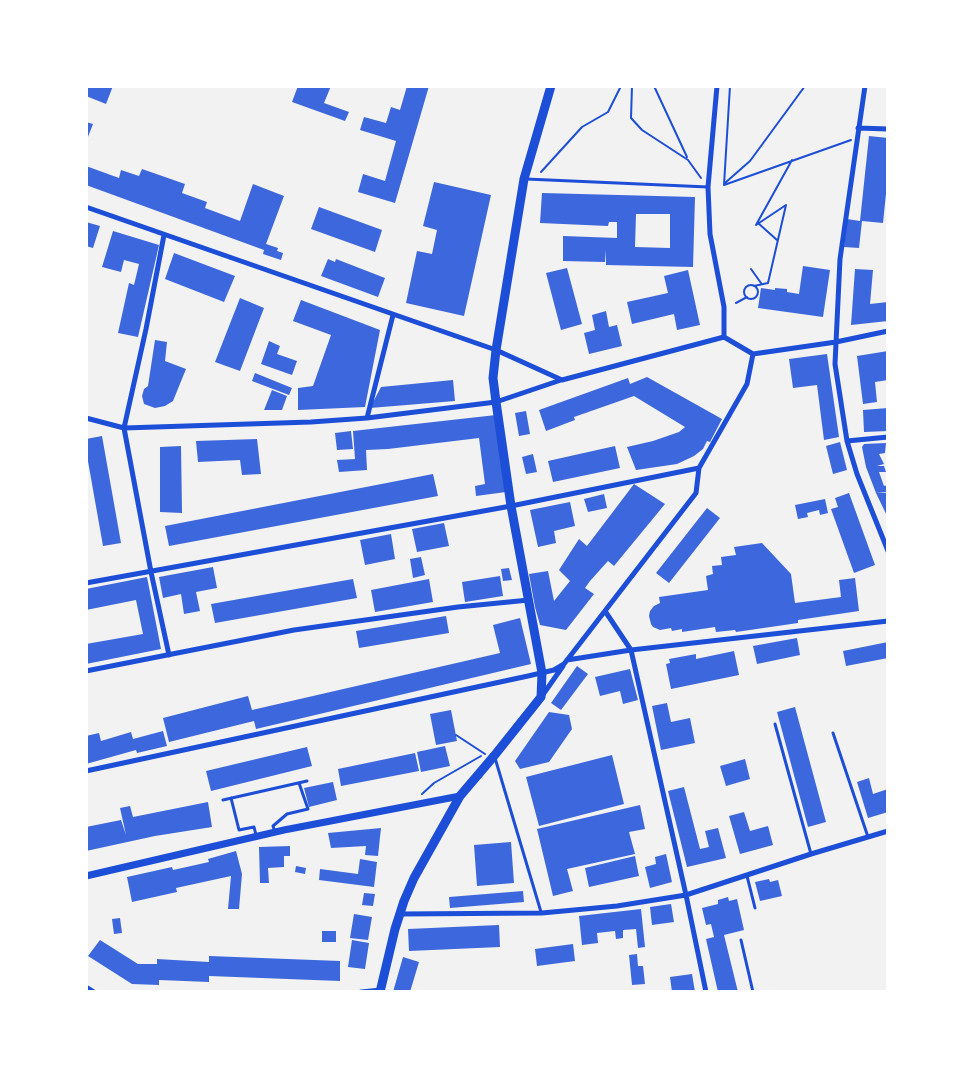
<!DOCTYPE html>
<style>
body{margin:0}
#map{position:relative;width:974px;height:1078px;overflow:hidden;background:#f2f2f2;font-family:Literata,serif}
canvas{display:block}
.frame{position:absolute;inset:0;border:88px solid #fff;pointer-events:none}
</style>
<div id="map">
<canvas width="974" height="1078"></canvas>
<div class="frame"></div>
</div>
<script>
const ctx = document.querySelector('canvas').getContext('2d');
ctx.lineJoin = 'round';
function fill(path, color) { ctx.fillStyle = color; ctx.fill(path, 'evenodd'); }
function stroke(path, color, width, dash) { ctx.strokeStyle = color; ctx.lineWidth = width; ctx.lineCap = dash ? 'butt' : 'round'; ctx.setLineDash(dash || []); ctx.stroke(path); }
fill(new Path2D(`
 M86,86H113L106,104L86,96Z
 M298,86H331L324,103L349,112L345,121L292,102Z
 M407,86H429L395,203L358,192L363,174L385,181L396,141L360,130L364,117L386,123L391,107L400,110Z
 M86,122L93,124L86,142Z
 M869,136L888,138V174L883,223L862,221L859,248L844,247L847,219L860,221Z
 M86,166L119,178L121,170L139,176L142,169L185,184L182,193L207,202L205,208L240,221L253,184L284,196L266,244L278,248L277,251L283,253L281,260L263,254L264,250L86,185Z
 M434,182L491,195L464,316L406,303L417,251L432,254L437,230L423,226Z
 M542,193L695,197L693,267L606,265V250L605,262L563,261V236L617,238V222H609L608,226L540,223ZM636,214H670V248L635,247Z
 M319,207L382,230L375,252L311,229Z
 M86,222L100,226L93,248L86,246Z
 M113,231L159,245L138,337L118,333L129,283L134,285L139,264L124,260L121,272L102,267Z
 M174,253L235,276L224,302L165,279Z
 M328,259L335,262L336,259L385,278L378,297L321,276Z
 M803,266L830,270L823,317L758,308L761,288L775,290V288L787,289V292L799,294Z
 M567,268L582,324L561,330L546,273Z
 M855,269L873,270L870,304L888,302V321L851,325Z
 M688,270L700,325L677,330L674,314L632,324L627,302L668,293L664,276Z
 M240,298L264,308L240,371L215,362Z
 M301,300L380,330L365,407L298,410V388L313,386L331,335L293,321Z
 M606,311L609,327L617,325L622,346L589,354L584,333L595,330L592,315Z
 M155,340L167,342L165,361L186,369L173,401L165,406L155,408L144,404L142,396L144,389L148,386Z
 M269,341L280,346L277,354L297,361L292,375L261,364Z
 M888,351V380L875,382L877,402L863,404L857,356Z
 M827,354L839,437L824,440L817,385L793,388L789,359Z
 M255,373L292,388L289,395L252,381Z
 M647,377L722,419L710,442L707,441L703,449L694,456L677,464L636,470L627,447L653,441L679,432L685,427L634,396L574,417L575,420L546,431L539,410L628,378L630,384Z
 M453,380L455,401L370,408L381,387Z
 M272,390L287,396L282,410H264Z
 M888,408V431L864,432L863,410Z
 M526,411L530,434L519,436L515,413Z
 M496,415L506,492L476,496L475,486L485,484L479,438L388,449L366,450L367,470L339,472L337,460L355,459L353,431Z
 M351,431L353,449L337,450L335,433Z
 M102,436L121,543L103,546L86,450V439Z
 M257,439L261,474L242,475L240,460L198,462L196,441Z
 M840,442L847,470L833,474L826,446Z
 M886,443L885,453L879,454L884,464L877,466H884L886,472H879L884,486L888,485V492L876,493L866,467L862,447L864,444Z
 M181,446L182,513L160,512V447Z
 M615,446L620,468L553,482L548,461Z
 M533,454L537,472L526,474L522,457Z
 M433,474L438,496L169,546L165,526Z
 M634,484L665,504L614,566L608,561L590,581L585,588L594,594L566,630L540,625L535,607L529,574L548,571L554,601L570,581L559,570L579,539L587,546Z
 M849,493L875,565L854,573L831,509L838,507L835,498Z
 M876,493H888V518Z
 M604,494L607,508L588,512L584,499Z
 M825,499L828,513L820,515L819,510L807,513L808,517L798,519L795,505Z
 M570,502L575,526L554,531L556,543L538,547L530,510Z
 M707,508L720,518L669,583L656,573Z
 M444,523L449,546L417,552L412,529Z
 M391,534L395,559L365,565L360,540Z
 M762,543L791,574L795,603L841,597L839,580L855,578L859,611L798,620V623L736,632L735,630L716,632L715,627L682,632V629L672,631L671,628L660,630L653,627L651,624L649,616L650,611L654,606L660,603L659,597L708,590L706,576L713,574L712,566L722,565L721,557L736,555L734,547Z
 M421,557L425,575L413,578L410,559Z
 M213,567L217,588L196,592L200,611L184,614L181,594L163,598L159,577Z
 M509,568L512,580L503,581L501,569Z
 M500,576L503,596L465,602L462,582Z
 M147,577L161,649L86,664V644L143,634L136,600L86,610V589Z
 M353,579L357,598L215,623L211,604Z
 M429,579L433,602L375,612L371,590Z
 M446,616L449,633L359,648L356,631Z
 M520,618L531,664L256,729L254,721L169,742L163,718L248,696L252,710L500,653L493,625Z
 M797,638L800,655L757,664L753,646Z
 M888,642V658L846,666L843,651Z
 M734,651L739,675L671,689L666,664L670,663L669,659L696,654V659Z
 M577,666L588,674L561,710L551,703Z
 M630,669L638,700L623,704L620,691L600,696L595,677Z
 M667,703L671,722L690,718L695,743L661,750L652,706Z
 M795,707L826,822L808,827L777,712Z
 M451,710L457,741L436,745L430,714Z
 M549,712L569,715L572,729L549,762L520,769L515,761Z
 M163,731L167,746L137,753L136,750L86,764V736L99,733L101,741L131,732L133,739Z
 M445,746L450,766L421,772L417,752Z
 M307,747L312,766L211,791L206,771Z
 M415,753L419,771L341,786L338,769Z
 M612,755L624,804L539,826L526,777Z
 M745,759L750,779L726,786L720,766Z
 M869,778L873,794L888,789V812L868,818L857,782Z
 M333,782L337,800L309,807L304,788Z
 M684,787L700,849L709,847L705,831L718,828L726,858L687,867L668,791Z
 M208,802L212,827L155,836L86,851V827L121,820L126,835L120,808L130,806L133,817Z
 M640,805L645,829L629,832L635,854L567,869L573,891L553,896L537,829Z
 M744,812L750,831L768,826L773,845L740,854L729,816Z
 M381,828L378,856L365,855L366,846L331,848L328,833Z
 M511,842L514,883L477,886L474,845Z
 M290,846V856H284V867L268,868L269,883H260L259,847Z
 M236,851L242,874L239,909H228L231,876L176,888L177,892L132,902L127,877L172,867L173,870L209,862L208,859Z
 M666,854L672,882L650,888L645,867L656,864L655,857Z
 M635,856L639,876L589,887L585,868Z
 M360,859L377,862L374,887L319,880L320,869L358,874Z
 M296,866L306,868L305,874L295,872Z
 M769,879L770,882L778,880L782,896L760,901L755,882Z
 M523,891L524,902L450,908L449,897Z
 M364,893L375,894L373,906L362,905Z
 M728,897L729,901L737,899L744,930L724,935L738,992H718L706,939L714,937L711,924L706,925L702,908L718,904V900Z
 M671,904L674,922L652,925L650,907Z
 M641,909L645,947L638,948L636,929L623,930V938L616,939L615,931L597,933L598,943L582,945L579,916Z
 M354,914L372,917L368,940L350,938Z
 M120,918L122,933L114,934L112,919Z
 M499,925L500,947L409,951L408,929Z
 M322,931H336V942H322Z
 M100,940L138,964H157V959L209,962V956L340,961V981L209,976V982L159,980V985L132,984L88,956Z
 M352,940L369,943L365,969L348,967Z
 M573,944L575,961L537,966L535,949Z
 M637,954L638,966H643L645,984L632,985L629,955Z
 M403,957L419,962L410,992H393Z
 M692,974L695,992H672L670,977Z`), '#3d67dc');
stroke(new Path2D(`
 M632,86L631,118L642,130L688,160L701,178
 M654,86L687,157
 M541,172L582,127L608,112L621,86
 M725,183L750,161L805,86
 M724,185L851,140
 M724,185L730,86
 M758,223L777,240
 M751,269L761,283
 M744 292a7 7 0 1 1 14 0a7 7 0 1 1-14 0Z
 M754,286L768,283L786,205L756,225L792,160
 M736,303L747,297
 M456,735L485,754
 M422,794L434,783L481,756`), '#1d4ed8', 2);
stroke(new Path2D(`
 M526,179L708,187
 M775,724L811,854
 M833,733L868,837
 M495,758L541,912
 M231,798L239,830L254,827L256,835
 M223,800L307,781
 M275,832L273,826L287,814L308,809L299,783
 M747,876L755,908
 M741,940L753,992`), '#1d4ed8', 3);
stroke(new Path2D(`
 M717,86L708,187L710,234L724,307V337
 M865,86L840,259L835,364L847,441L857,474L888,551
 M858,128L888,129
 M86,207L496,350L562,380L724,337L753,354L836,342L888,331
 M164,235L146,329L124,428L151,572L169,655
 M86,418L124,428L311,422L367,418L496,402L561,380
 M367,418L393,315
 M847,441L888,437
 M86,583L511,506L699,468
 M605,611L631,650L686,895L706,992
 M567,660L631,650L888,621
 M86,671L294,630L458,607L529,600
 M542,696L563,666
 M86,771L528,676L554,670L564,664L696,493L699,468L747,384L753,354
 M400,914L542,913L617,906L686,895L811,854L888,831
 M86,987L94,992
 M361,992L381,990`), '#1d4ed8', 5);
stroke(new Path2D(`
 M86,876L284,830L460,796`), '#1d4ed8', 7);
stroke(new Path2D(`
 M380,992L395,929L404,901L414,878L460,796L494,756L541,697L542,673L511,506L496,402L493,378L496,350L524,179L551,86`), '#1d4ed8', 9);
</script>
